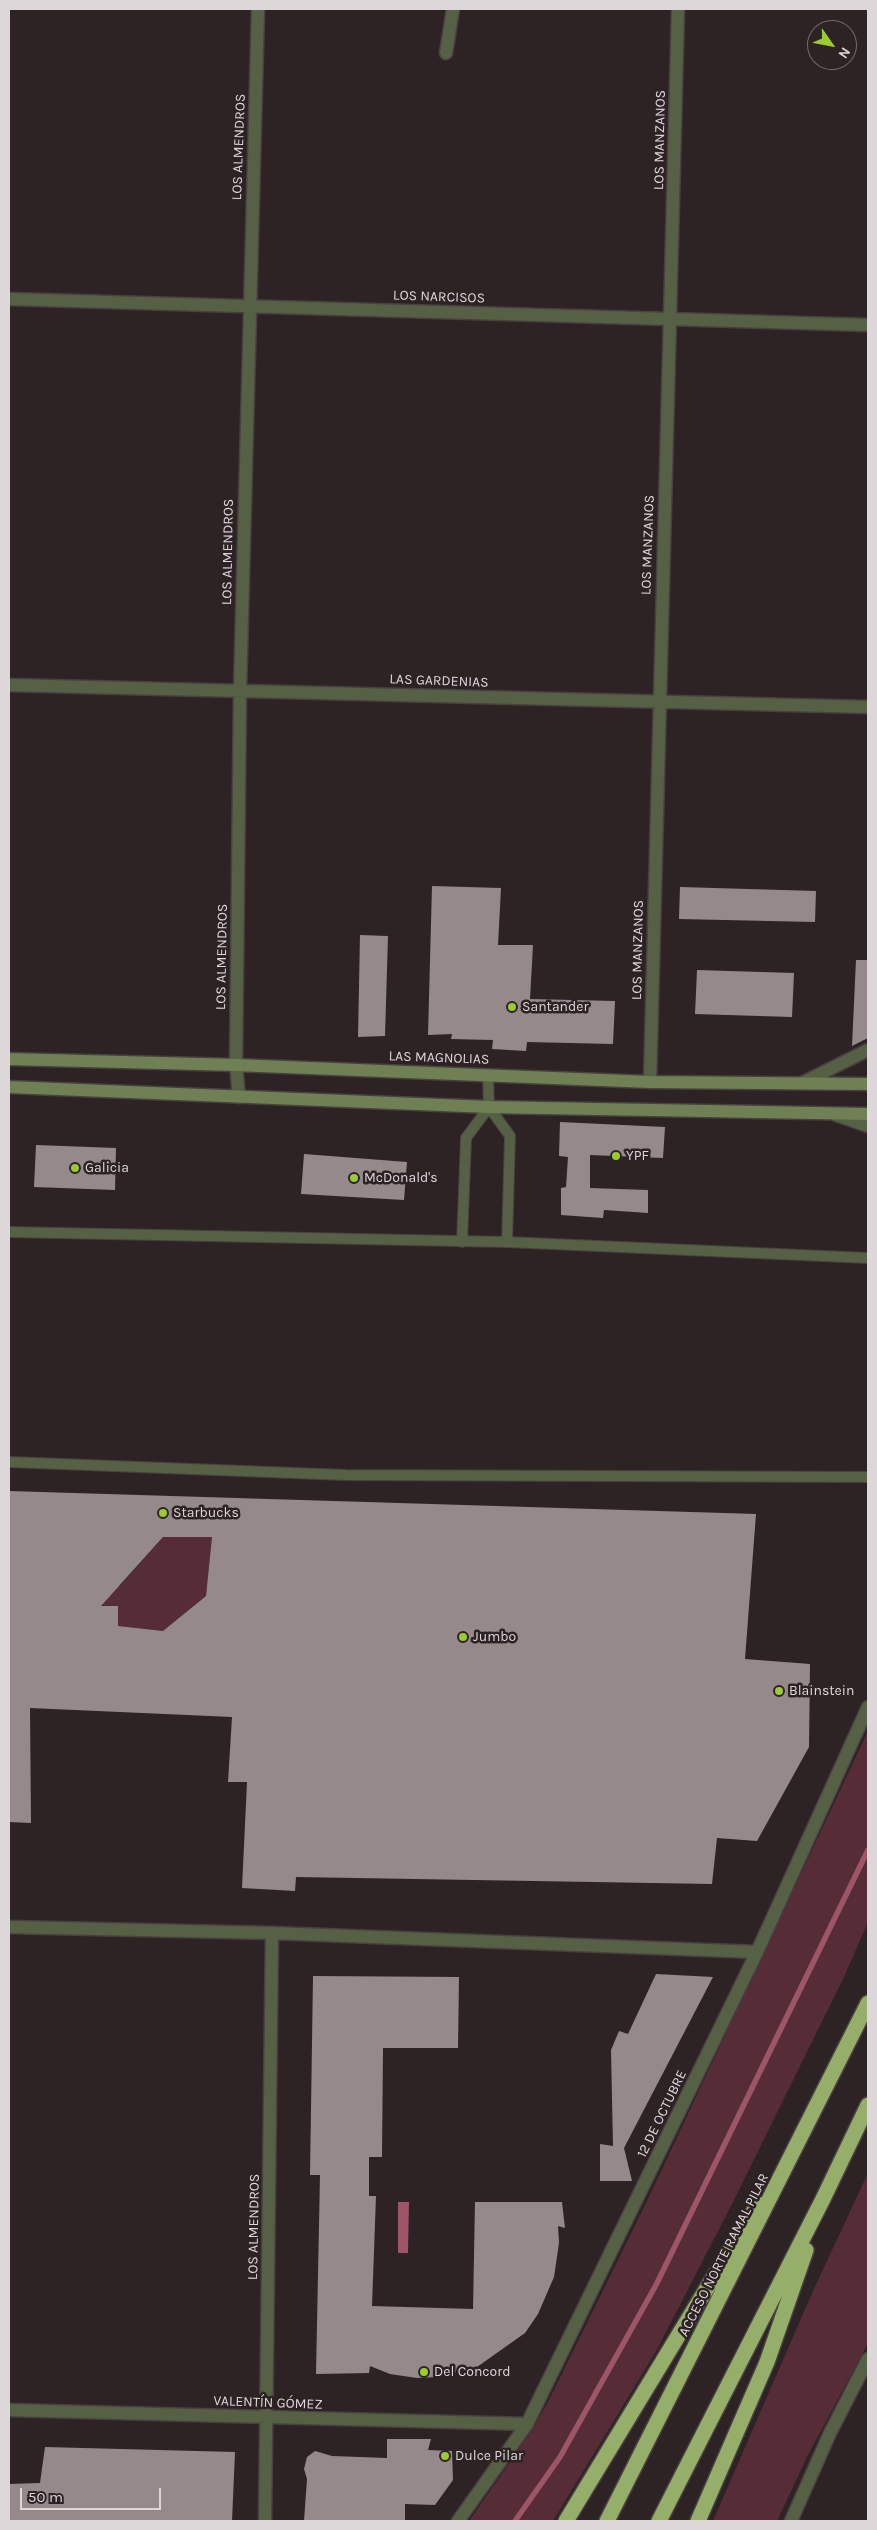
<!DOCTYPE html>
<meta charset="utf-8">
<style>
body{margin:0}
#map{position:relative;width:877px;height:2530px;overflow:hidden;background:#2d2325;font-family:Karla,sans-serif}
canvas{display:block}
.frame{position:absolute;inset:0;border:10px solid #ded7d9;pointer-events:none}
.north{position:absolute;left:807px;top:20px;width:50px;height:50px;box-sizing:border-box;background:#2d2325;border:1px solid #746b6d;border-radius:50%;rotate:123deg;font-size:14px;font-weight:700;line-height:20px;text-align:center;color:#ded7d9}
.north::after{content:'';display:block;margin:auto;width:18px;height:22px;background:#9bcb33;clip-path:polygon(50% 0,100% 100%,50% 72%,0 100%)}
.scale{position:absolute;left:20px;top:2488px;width:141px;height:22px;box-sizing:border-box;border:2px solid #ded7d9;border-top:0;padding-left:6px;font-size:15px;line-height:18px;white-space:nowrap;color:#ded7d9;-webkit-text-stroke:4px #2d2325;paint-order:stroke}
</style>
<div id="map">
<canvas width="877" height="2530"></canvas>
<div class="frame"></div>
<div class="north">N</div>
<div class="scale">50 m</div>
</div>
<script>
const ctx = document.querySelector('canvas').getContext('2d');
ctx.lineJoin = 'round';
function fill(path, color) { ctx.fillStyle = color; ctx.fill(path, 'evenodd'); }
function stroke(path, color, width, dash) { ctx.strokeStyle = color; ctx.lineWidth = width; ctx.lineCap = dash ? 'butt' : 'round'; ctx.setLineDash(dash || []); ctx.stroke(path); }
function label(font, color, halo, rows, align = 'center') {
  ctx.font = font + ' Karla,sans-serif'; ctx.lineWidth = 5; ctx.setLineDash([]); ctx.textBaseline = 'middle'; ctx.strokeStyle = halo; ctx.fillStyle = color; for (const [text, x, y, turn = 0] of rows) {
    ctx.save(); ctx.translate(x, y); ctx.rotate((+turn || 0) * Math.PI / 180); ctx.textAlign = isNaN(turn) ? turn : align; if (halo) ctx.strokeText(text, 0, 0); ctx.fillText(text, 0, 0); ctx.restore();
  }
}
fill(new Path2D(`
 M163,1537H212L206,1596L163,1631L118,1626V1606L9,1604V1582L120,1586Z
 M868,1731V1922L844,1977L733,2202L681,2303L655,2353L553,2521H469L532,2430L550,2398L647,2201Z
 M868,2173V2343L809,2453L777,2521H713L813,2291Z`), '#562d37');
fill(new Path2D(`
 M398,2202H409L408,2253H398Z`), '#9e5567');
stroke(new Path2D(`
 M515,2521L560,2457L656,2285L868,1850`), '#9e5567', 5.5);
fill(new Path2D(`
 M432,886L501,888L498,945H533L530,999L615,1001L613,1044L527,1042L526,1051L492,1049L493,1040L451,1039L452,1034L428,1035Z
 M680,887L816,891L815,922L679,919Z
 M360,935L388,936L385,1036L358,1037Z
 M856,960H868V1038L852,1046Z
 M697,970L794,973L792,1017L695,1014Z
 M560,1122L665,1127L663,1158L590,1155V1188L648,1190V1213L604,1210L603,1218L561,1215V1188L566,1187L568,1157L559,1156Z
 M36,1145L116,1148L115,1190L34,1187Z
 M304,1154L407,1162L404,1200L301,1194Z
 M9,1491L756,1514L745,1659L810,1664L809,1747L757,1841L717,1838L712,1884L296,1877L295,1891L242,1888L247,1782H228L232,1717L30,1708L31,1823L9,1822ZM163,1537H212L206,1596L163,1631L118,1626V1606H101Z
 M656,1974L713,1977L624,2148L632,2181H600V2144L613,2146L611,2050L619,2031L628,2034Z
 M313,1976L459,1977L458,2048H383L382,2157H369V2196H376L372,2306L473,2309L475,2202H562L565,2228L558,2226L559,2243L554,2277L538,2314L525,2333L477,2367L437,2377L417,2378L390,2374L370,2366L369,2373L316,2374L320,2175H310Z
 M387,2439H431L428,2450L452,2451L453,2480L435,2505L405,2504V2521H304L307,2479L304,2469L307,2457L315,2451L332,2456L387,2458Z
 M45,2447L235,2452L232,2521H9V2484L40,2483Z`), '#96898c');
const service = new Path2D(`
 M488,1075L489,1107L510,1136L507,1242
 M9,1232L507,1242L868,1258
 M462,1242L466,1138L489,1107
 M9,1462L346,1475L868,1477`);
const minor = new Path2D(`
 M446,53L453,9
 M9,299L868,325
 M9,685L868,707
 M650,1082L678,9
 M239,1097L236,1065L240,691L258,9
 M9,1927L272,1933L757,1952
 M9,2410L527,2424
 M265,2521L272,1933`);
const tertiary = new Path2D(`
 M802,1083L868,1050
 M836,1115L868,1126
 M458,2521L527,2424L757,1952L868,1707
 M791,2521L830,2433L868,2359`);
const secondary = new Path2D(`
 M9,1059L236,1065L650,1082L868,1084
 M9,1087L489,1107L868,1114`);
const motorway = new Path2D(`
 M566,2521L758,2204
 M607,2521L868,2003
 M659,2521L823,2199L868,2105
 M698,2521L767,2362L806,2250`);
stroke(service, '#494042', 12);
stroke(minor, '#494042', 15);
stroke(tertiary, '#494042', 15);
stroke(secondary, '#494042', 15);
stroke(motorway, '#494042', 18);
stroke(service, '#556045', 10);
stroke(minor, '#556045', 12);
stroke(tertiary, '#556045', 12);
stroke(secondary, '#6f8054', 12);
stroke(motorway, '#95af6a', 15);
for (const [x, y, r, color] of [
 [512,1007,5,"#9bcb33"],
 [616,1156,5,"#9bcb33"],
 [75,1168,5,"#9bcb33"],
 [354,1178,5,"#9bcb33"],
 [163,1513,5,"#9bcb33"],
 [463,1637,5,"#9bcb33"],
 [779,1691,5,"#9bcb33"],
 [424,2372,5,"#9bcb33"],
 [445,2456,5,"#9bcb33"]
]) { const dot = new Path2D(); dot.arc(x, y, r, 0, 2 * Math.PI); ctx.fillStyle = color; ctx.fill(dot); stroke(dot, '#2d2325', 2); }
label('14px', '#ded7d9', '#2d2325', [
 ["LOS MANZANOS",660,140,-89],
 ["LOS ALMENDROS",239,147,-88],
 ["LOS NARCISOS",439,297,2],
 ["LOS MANZANOS",648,545,-88],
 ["LOS ALMENDROS",228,552,-89],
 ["LAS GARDENIAS",439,681,2],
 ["LOS MANZANOS",638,950,-89],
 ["LOS ALMENDROS",222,957,-89],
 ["LAS MAGNOLIAS",439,1058,2],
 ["12 DE OCTUBRE",662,2114,-64],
 ["LOS ALMENDROS",254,2227,-89],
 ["ACCESO NORTE RAMAL PILAR",724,2255,-63],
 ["VALENTÍN GÓMEZ",268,2403,2]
]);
label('14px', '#ded7d9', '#2d2325', [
 ["Santander",522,1007],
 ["YPF",626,1156],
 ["Galicia",85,1168],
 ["McDonald's",364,1178],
 ["Starbucks",173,1513],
 ["Jumbo",473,1637],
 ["Blainstein",789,1691],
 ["Del Concord",434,2372],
 ["Dulce Pilar",455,2456]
], 'left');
</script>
